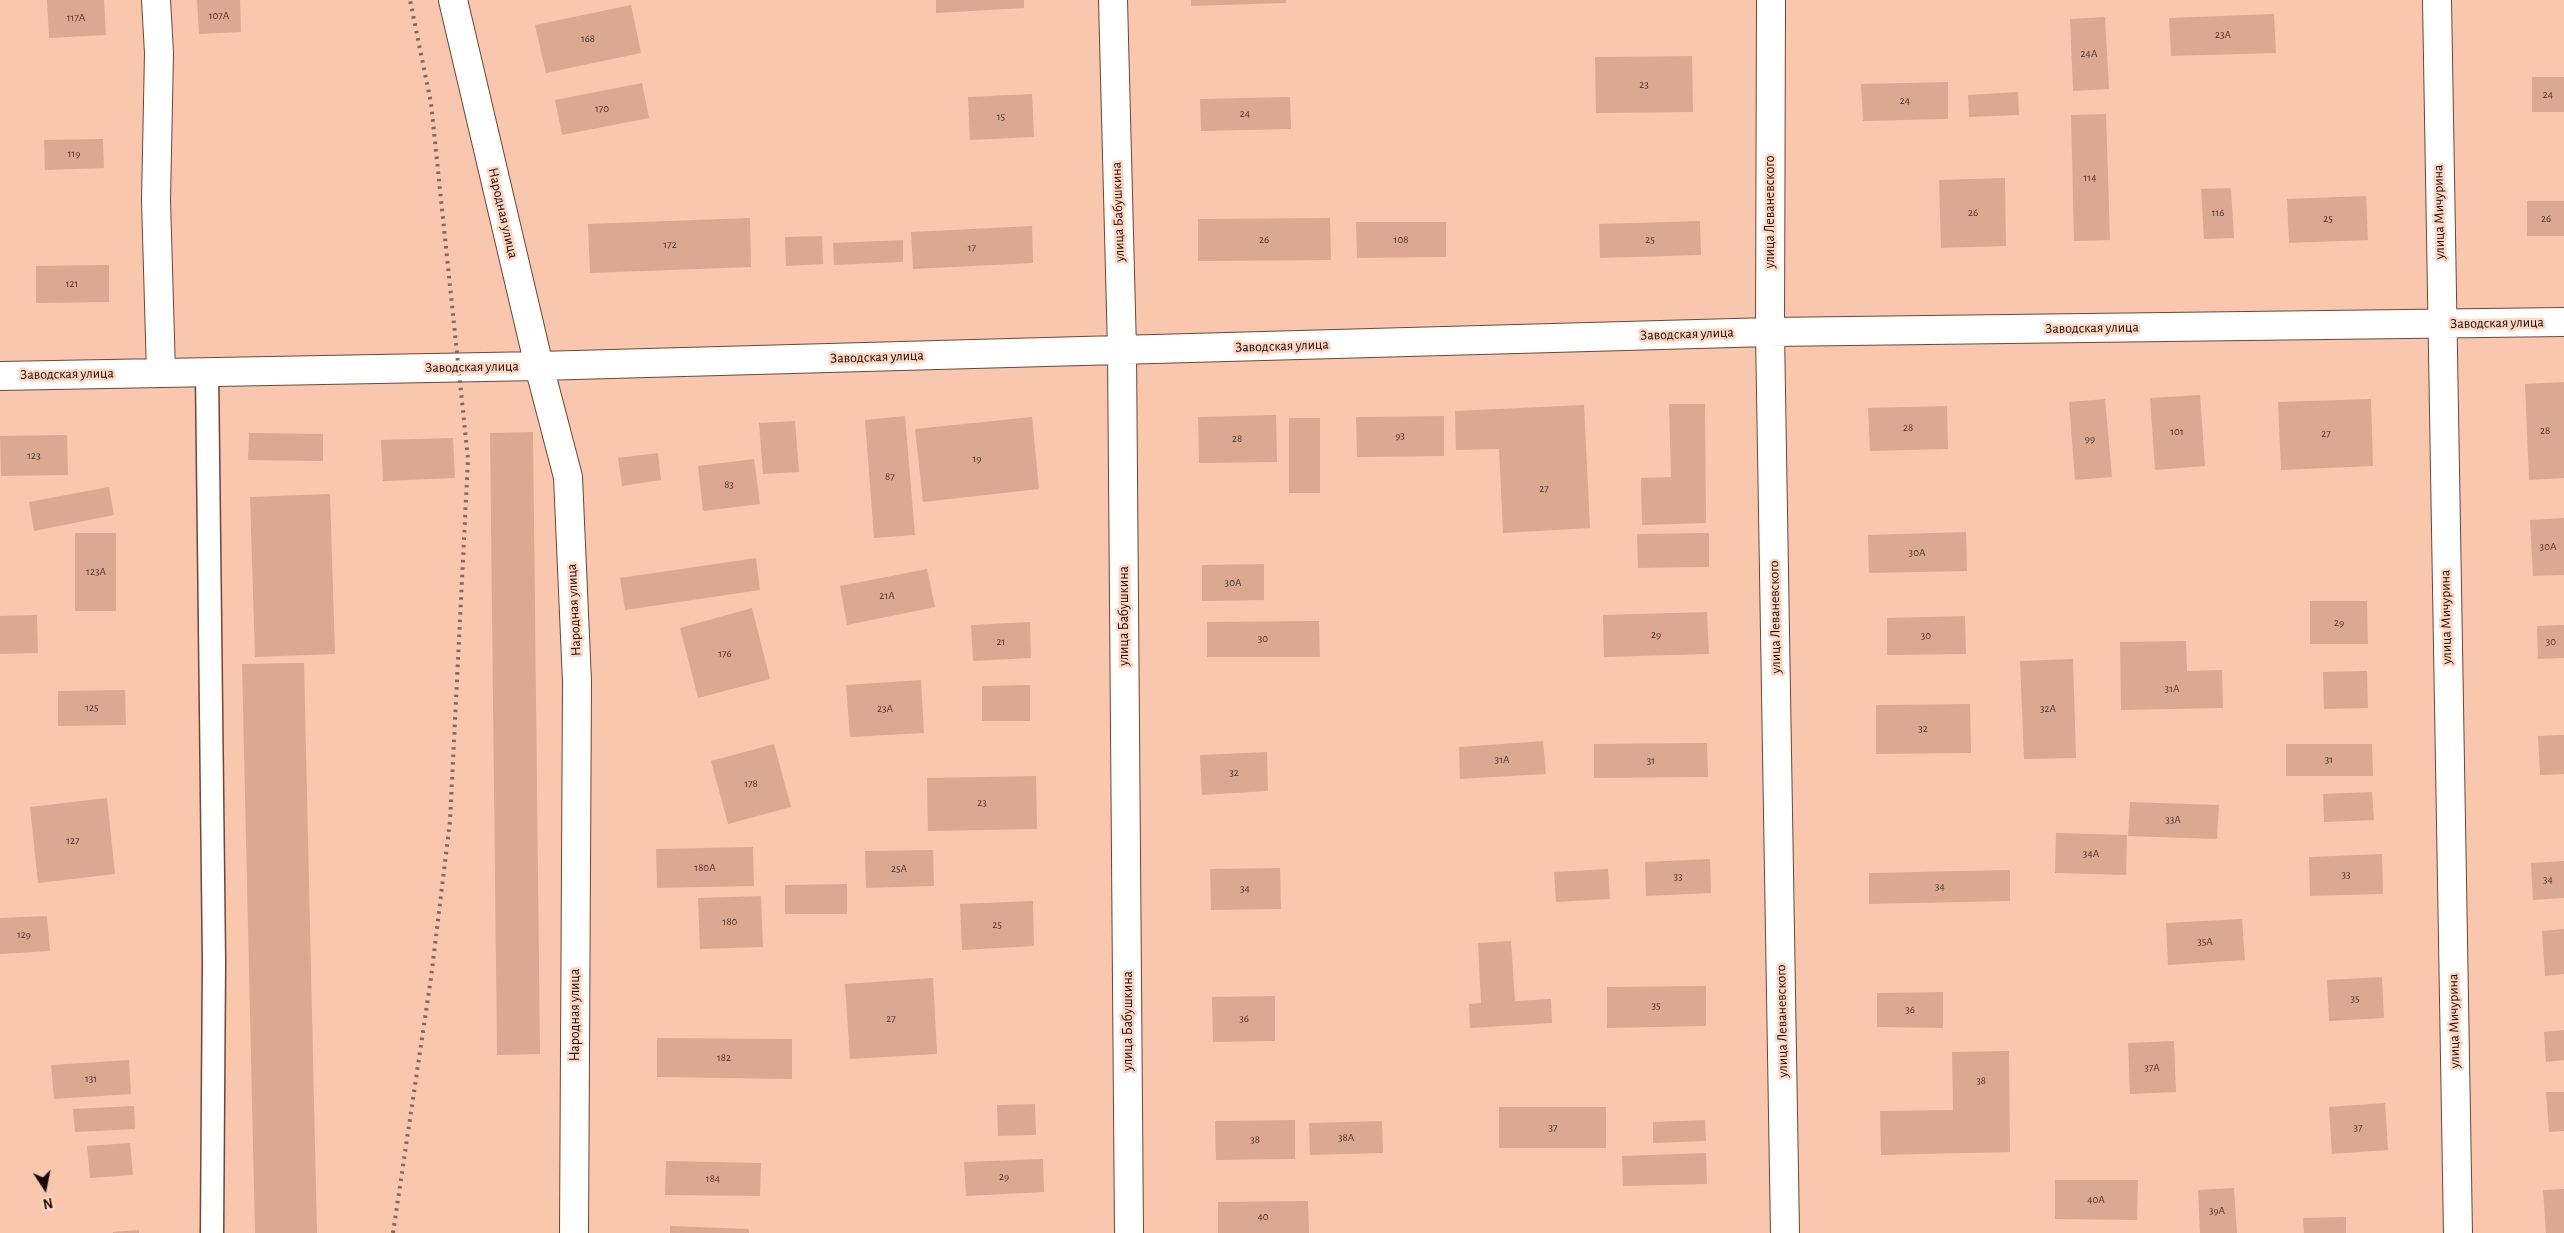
<!DOCTYPE html>
<meta charset="utf-8">
<style>
body{margin:0}
#map{position:relative;width:2564px;height:1233px;overflow:hidden;background:#f9c6ae;font-family:"Alegreya Sans",sans-serif}
canvas{display:block}
.north{position:absolute;left:20px;top:1163px;width:50px;height:50px;-webkit-text-stroke:4px #ffd6c2;paint-order:stroke;rotate:169deg;font-size:14px;font-weight:700;line-height:20px;text-align:center;color:#180802}
.north::after{content:'';display:block;margin:auto;width:18px;height:22px;background:#180802;clip-path:polygon(50% 0,100% 100%,50% 72%,0 100%)}
</style>
<div id="map">
<canvas width="2564" height="1233"></canvas>
<div class="north">N</div>
</div>
<script>
const ctx = document.querySelector('canvas').getContext('2d');
ctx.lineJoin = 'round';
function fill(path, color) { ctx.fillStyle = color; ctx.fill(path, 'evenodd'); }
function stroke(path, color, width, dash) { ctx.strokeStyle = color; ctx.lineWidth = width; ctx.lineCap = dash ? 'butt' : 'round'; ctx.setLineDash(dash || []); ctx.stroke(path); }
function label(font, color, halo, rows, align = 'center') {
  ctx.font = font + ' "Alegreya Sans",sans-serif'; ctx.lineWidth = 5; ctx.setLineDash([]); ctx.textBaseline = 'middle'; ctx.strokeStyle = halo; ctx.fillStyle = color; for (const [text, x, y, turn = 0] of rows) {
    ctx.save(); ctx.translate(x, y); ctx.rotate((+turn || 0) * Math.PI / 180); ctx.textAlign = isNaN(turn) ? turn : align; if (halo) ctx.strokeText(text, 0, 0); ctx.fillText(text, 0, 0); ctx.restore();
  }
}
fill(new Path2D(`
 M47,0H104L106,35L49,38Z
 M197,0H240L241,32L199,34Z
 M936,0H1024V8L936,13Z
 M1191,0H1286V3L1191,6Z
 M631,5L641,53L546,73L535,25Z
 M2274,14L2276,53L2171,56L2169,18Z
 M2105,17L2109,89L2073,91L2070,19Z
 M1692,56L1693,112L1596,113L1595,57Z
 M2532,77H2564V112H2532Z
 M1948,82V119L1863,121L1861,84Z
 M642,83L649,118L562,135L555,100Z
 M2018,92L2019,115L1969,117L1968,95Z
 M1032,94L1034,137L970,140L968,97Z
 M1290,97L1291,129L1201,131L1200,99Z
 M2106,114L2110,240L2074,241L2071,115Z
 M103,139L104,168L45,170L44,140Z
 M2005,178L2006,246L1941,248L1939,180Z
 M2231,188L2234,238L2204,239L2201,189Z
 M2366,196L2368,240L2289,243L2287,199Z
 M2527,201H2564V236H2527Z
 M750,218L751,267L590,273L588,224Z
 M1330,218L1331,260L1198,261V219Z
 M1700,221L1701,255L1600,258L1599,224Z
 M1356,222H1446V257L1357,258Z
 M1032,226L1033,263L913,269L911,232Z
 M822,236L823,264L786,266L785,237Z
 M903,240V262L834,265L833,243Z
 M109,265V302L36,303V266Z
 M2564,382V478L2529,480L2525,384Z
 M2200,395L2205,466L2155,470L2150,398Z
 M2105,399L2112,477L2075,480L2069,402Z
 M2371,399L2373,466L2281,470L2278,402Z
 M1669,404H1705L1706,523L1642,525L1641,478L1671,477Z
 M1584,405L1590,528L1503,533L1499,449L1456,450L1455,411Z
 M1947,406L1948,449L1870,451L1868,408Z
 M1276,415L1277,462L1199,463L1198,417Z
 M905,416L915,535L874,538L865,420Z
 M1444,416V456L1357,457L1356,417Z
 M1032,417L1039,489L923,502L915,429Z
 M1289,418H1320V493H1289Z
 M795,421L799,472L763,474L759,423Z
 M533,432L540,1054L497,1055L490,433Z
 M249,433L323,434V461L248,460Z
 M67,435L68,475L1,476L0,436Z
 M453,438L455,478L383,481L381,440Z
 M658,453L661,480L622,486L618,458Z
 M754,459L760,504L703,511L698,466Z
 M109,487L114,515L34,531L29,502Z
 M330,494L335,654L255,657L250,497Z
 M2564,518V575L2533,576L2530,520Z
 M1966,532L1967,571L1869,573L1868,535Z
 M75,533H116V611H75Z
 M1709,533V567L1638,568L1637,534Z
 M756,558L760,590L625,610L620,578Z
 M1264,564V600L1202,601V565Z
 M927,569L935,607L847,625L840,586Z
 M2310,601H2367L2368,644H2310Z
 M752,608L770,679L698,698L680,628Z
 M1707,612L1709,654L1604,657L1603,615Z
 M37,615L38,653L0,654V616Z
 M1965,616L1966,654L1887,655V618Z
 M1319,621L1320,657H1207V622Z
 M1030,622L1031,658L973,661L971,625Z
 M2564,625V658L2538,659L2537,626Z
 M2186,641L2187,671L2222,670L2223,708L2121,710L2120,642Z
 M2073,659L2076,758L2024,759L2020,661Z
 M304,663L317,1233H255L242,664Z
 M2367,671L2368,708L2324,709L2323,672Z
 M921,680L924,733L850,737L846,685Z
 M1030,685V721H982V686Z
 M125,690L126,725L58,726V691Z
 M1970,704L1971,753L1876,754V705Z
 M2564,735V774L2540,775L2538,736Z
 M1543,741L1546,774L1460,779L1459,747Z
 M1707,743L1708,777L1594,778V744Z
 M774,744L791,807L728,824L711,761Z
 M2286,744H2372L2373,776H2286Z
 M1267,752L1268,791L1202,795L1200,755Z
 M1036,776L1037,829L928,831L927,778Z
 M2372,792L2374,820L2324,822L2323,794Z
 M107,798L115,874L38,883L30,807Z
 M2130,802L2219,805L2217,839L2128,836Z
 M2056,833L2127,835L2126,875L2055,873Z
 M753,847L754,886L657,888L656,849Z
 M933,850L934,886L866,888L865,851Z
 M2382,854L2383,894L2310,896L2309,857Z
 M1710,859L1711,893L1646,896L1645,862Z
 M2564,861V898L2533,900L2531,863Z
 M1280,868L1281,909L1211,910L1210,869Z
 M1608,869L1610,899L1556,902L1554,872Z
 M2010,870V901L1869,904V873Z
 M847,884V914H785V885Z
 M761,896L763,947L700,949L698,898Z
 M1033,901L1034,946L962,950L960,904Z
 M47,916L50,951L0,954V918Z
 M2242,919L2245,960L2168,965L2166,923Z
 M2564,929V974L2545,976L2542,931Z
 M1511,941L1515,1001L1551,999L1552,1023L1470,1028L1469,1004L1481,1003L1478,943Z
 M2382,977L2384,1018L2329,1021L2327,980Z
 M933,978L937,1054L850,1059L845,984Z
 M1706,986V1026L1607,1028V987Z
 M1943,992V1028L1877,1027V993Z
 M1275,996V1041L1213,1042L1212,997Z
 M2564,1030V1060L2546,1062L2544,1032Z
 M657,1038L792,1039V1079L657,1077Z
 M2174,1041L2176,1092L2130,1094L2128,1043Z
 M2009,1051L2010,1152L1881,1155L1880,1111L1953,1110L1952,1052Z
 M129,1060L131,1094L54,1099L51,1065Z
 M2546,1092H2564V1131L2549,1132Z
 M2385,1103L2388,1150L2332,1154L2329,1107Z
 M1035,1104L1036,1135L998,1136L997,1105Z
 M134,1106L135,1129L75,1132L73,1109Z
 M1499,1107H1606V1148H1499Z
 M1295,1120V1159L1216,1160L1215,1121Z
 M1705,1120L1706,1141L1653,1143V1122Z
 M1382,1121L1383,1153L1310,1155L1309,1123Z
 M130,1143L133,1175L90,1178L87,1146Z
 M1706,1153L1707,1184L1623,1186L1622,1156Z
 M1043,1159L1044,1192L966,1196L964,1162Z
 M666,1161L761,1163L760,1196L665,1195Z
 M2055,1180H2138L2137,1220L2055,1219Z
 M2234,1188L2237,1233H2200L2198,1190Z
 M2564,1189V1233H2546L2543,1190Z
 M1308,1201L1309,1233H1218V1202Z
 M2346,1217V1233H2304L2303,1218Z
 M670,1226L749,1229V1233H670Z
 M139,1230V1233H113V1232Z`), '#dba992');
const service = new Path2D(`
 M207,372L214,962L212,1233`);
const minor = new Path2D(`
 M156,0L159,53L156,200L161,373
 M453,0L539,366L568,477L577,682L574,1233
 M1113,0L1122,350L1129,1233
 M1771,0L1770,332L1785,1233
 M2437,0L2458,1233
 M0,376L539,366L1770,332L2564,322`);
stroke(service, '#714632', 25);
stroke(minor, '#714632', 30);
stroke(service, '#fff', 22);
stroke(minor, '#fff', 28);
stroke(new Path2D(`
 M393,1233L431,978L450,821L468,459L431,103L410,0`), '#886658', 4, [2.5, 5]);
label('11px', '#493026', null, [
 ["107А",219,16],
 ["117А",76,18],
 ["23А",2223,35],
 ["168",588,39],
 ["24А",2089,54],
 ["23",1644,85],
 ["24",2548,95],
 ["24",1905,101],
 ["170",602,109],
 ["24",1245,114],
 ["15",1001,117],
 ["119",74,154],
 ["114",2090,178],
 ["26",1973,213],
 ["116",2218,213],
 ["25",2328,219],
 ["26",2546,219],
 ["26",1264,240],
 ["108",1401,240],
 ["25",1650,240],
 ["172",670,245],
 ["17",972,248],
 ["121",72,284],
 ["28",1908,428],
 ["28",2545,431],
 ["101",2177,432],
 ["27",2326,434],
 ["93",1400,436],
 ["28",1237,439],
 ["99",2090,439],
 ["123",34,456],
 ["19",977,459],
 ["87",890,477],
 ["83",729,485],
 ["27",1544,489],
 ["30А",2548,547],
 ["30А",1917,553],
 ["123А",96,572],
 ["30А",1233,583],
 ["21А",887,596],
 ["29",2339,623],
 ["29",1656,635],
 ["30",1926,636],
 ["30",1263,639],
 ["21",1001,642],
 ["30",2551,642],
 ["176",725,654],
 ["31А",2172,689],
 ["125",92,708],
 ["23А",885,709],
 ["32А",2048,709],
 ["32",1923,729],
 ["31А",1502,760],
 ["31",2329,760],
 ["31",1651,761],
 ["32",1234,773],
 ["178",751,784],
 ["23",982,803],
 ["33А",2173,820],
 ["127",73,841],
 ["34А",2091,854],
 ["180А",705,868],
 ["25А",899,869],
 ["33",2346,875],
 ["33",1678,877],
 ["34",2548,880],
 ["34",1940,887],
 ["34",1245,889],
 ["180",730,922],
 ["25",997,925],
 ["129",24,935],
 ["35А",2205,942],
 ["35",2355,999],
 ["35",1656,1006],
 ["36",1910,1010],
 ["27",891,1019],
 ["36",1244,1019],
 ["182",724,1058],
 ["37А",2152,1068],
 ["131",91,1079],
 ["38",1981,1081],
 ["37",1553,1128],
 ["37",2358,1128],
 ["38А",1346,1138],
 ["38",1255,1140],
 ["29",1004,1177],
 ["184",713,1179],
 ["40А",2096,1200],
 ["39А",2217,1211],
 ["40",1263,1217]
]);
label('14px', '#180802', '#ffd6c2', [
 ["улица Бабушкина",1118,212,-92],
 ["улица Леваневского",1770,212,-90],
 ["улица Мичурина",2439,212,-91],
 ["Народная улица",503,213,77],
 ["Заводская улица",2497,323,-1],
 ["Заводская улица",2092,328,-1],
 ["Заводская улица",1687,334,-2],
 ["Заводская улица",1282,346,-2],
 ["Заводская улица",877,357,-2],
 ["Заводская улица",472,367,-1],
 ["Заводская улица",67,374,-1],
 ["Народная улица",574,610,-93],
 ["улица Бабушкина",1124,616,-90],
 ["улица Леваневского",1775,617,-91],
 ["улица Мичурина",2446,617,-91],
 ["Народная улица",575,1015,-90],
 ["улица Бабушкина",1128,1021,-90],
 ["улица Леваневского",1782,1021,-91],
 ["улица Мичурина",2454,1021,-91]
]);
</script>
